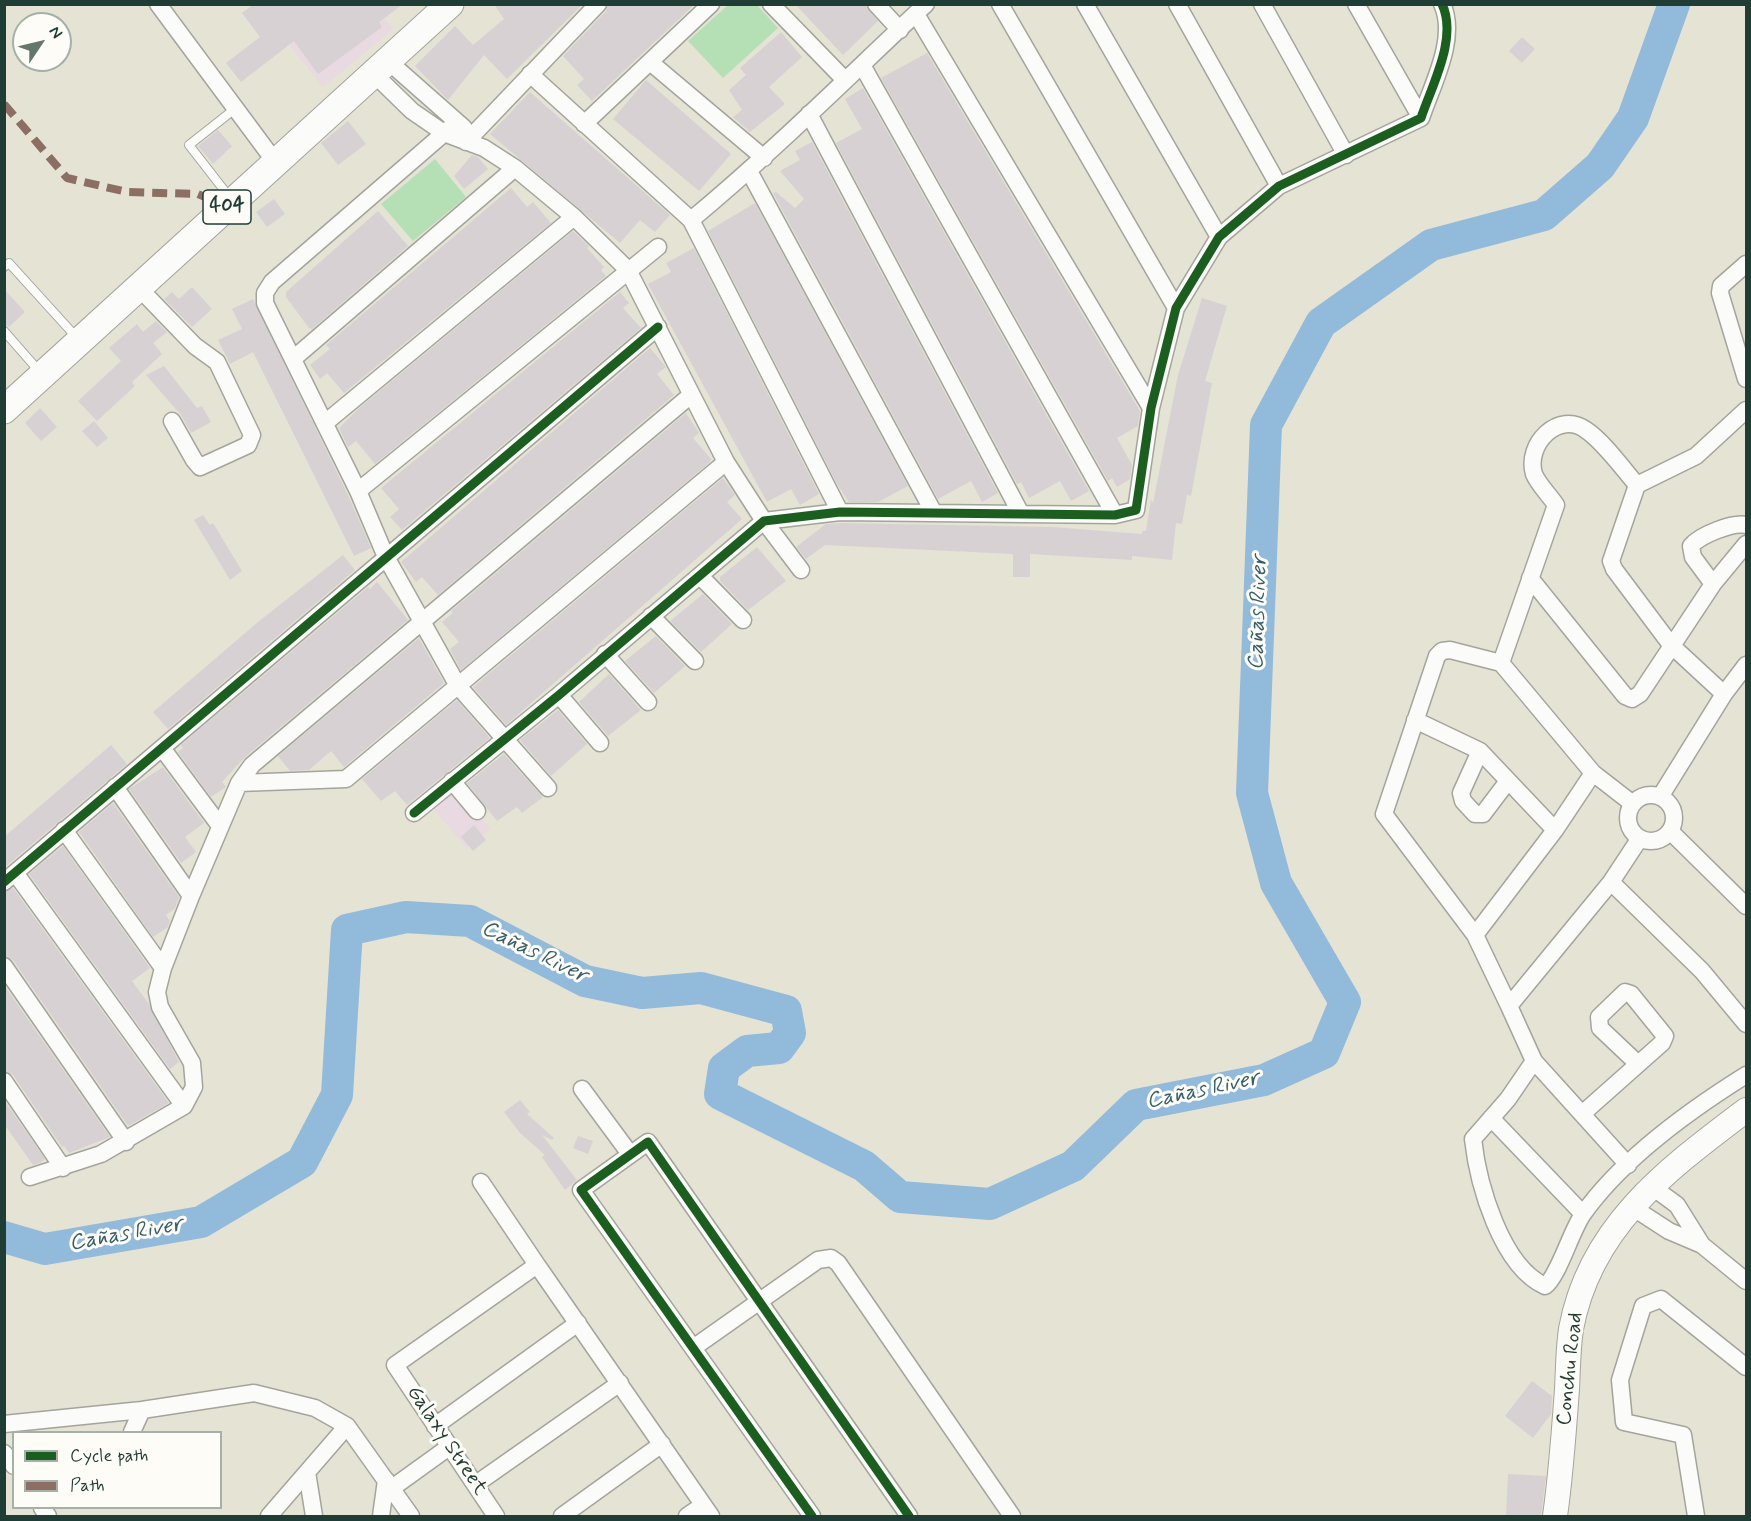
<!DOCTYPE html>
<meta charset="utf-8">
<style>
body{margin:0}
#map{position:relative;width:1751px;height:1521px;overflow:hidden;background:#e5e3d4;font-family:Mynerve,sans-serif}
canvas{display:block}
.frame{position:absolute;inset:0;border:6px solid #1f3d34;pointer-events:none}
.legend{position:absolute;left:12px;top:1431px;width:210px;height:78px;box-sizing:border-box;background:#fdfcf7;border:2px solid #a4b0a9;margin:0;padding:8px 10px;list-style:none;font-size:18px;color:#1f3d34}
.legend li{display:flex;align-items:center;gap:12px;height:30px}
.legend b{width:30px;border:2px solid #a4b0a9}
.north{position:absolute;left:12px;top:12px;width:60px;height:60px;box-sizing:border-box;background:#fdfcf7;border:2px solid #a4b0a9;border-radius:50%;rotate:55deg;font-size:16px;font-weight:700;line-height:24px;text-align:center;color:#1f3d34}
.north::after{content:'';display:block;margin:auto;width:21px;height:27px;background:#64776c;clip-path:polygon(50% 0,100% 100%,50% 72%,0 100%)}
</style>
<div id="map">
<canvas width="1751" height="1521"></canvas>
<div class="frame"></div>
<ul class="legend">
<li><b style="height:8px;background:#1b5e20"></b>Cycle path</li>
<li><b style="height:8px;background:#8d6e63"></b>Path</li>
</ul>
<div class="north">N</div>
</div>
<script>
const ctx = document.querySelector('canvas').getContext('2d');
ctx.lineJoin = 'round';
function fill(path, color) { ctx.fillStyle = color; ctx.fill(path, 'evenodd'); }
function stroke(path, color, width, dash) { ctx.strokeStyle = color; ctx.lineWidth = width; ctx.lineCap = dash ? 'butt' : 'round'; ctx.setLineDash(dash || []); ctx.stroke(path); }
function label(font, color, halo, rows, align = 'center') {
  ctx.font = font + ' Mynerve,sans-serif'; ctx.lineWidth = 6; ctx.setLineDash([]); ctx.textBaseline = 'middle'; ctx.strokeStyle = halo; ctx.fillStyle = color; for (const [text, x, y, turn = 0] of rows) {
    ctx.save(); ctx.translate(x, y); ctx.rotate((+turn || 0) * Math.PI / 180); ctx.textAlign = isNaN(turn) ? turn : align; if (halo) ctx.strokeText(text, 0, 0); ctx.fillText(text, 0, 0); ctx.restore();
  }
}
fill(new Path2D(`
 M257,5H375L393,29L323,87Z
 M453,784L490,829L467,848L429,804Z`), '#e9d9e0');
fill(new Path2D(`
 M728,5H757L778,28L723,78L688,41Z
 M435,159L466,197L413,241L381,204Z`), '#b5e0b6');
stroke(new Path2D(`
 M4,1237L45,1249L201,1222L302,1162L337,1095L347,930L406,917L470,921L585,981L642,993L701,988L786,1011L790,1033L779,1048L747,1051L724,1068L720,1094L864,1166L900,1197L990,1204L1073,1166L1136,1105L1264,1080L1324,1053L1345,1002L1276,883L1252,793L1266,425L1321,323L1431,245L1544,215L1600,166L1633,118L1674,4`), '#92badb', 32);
fill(new Path2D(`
 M254,4H403L379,22L382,27L318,74L294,41L241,82L226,63L260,37L242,13Z
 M494,4H583L507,79L484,55L448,100L415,66L455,26L473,45L504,19Z
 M608,4H695L592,101L577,85L584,79L563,56L606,11Z
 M795,4H864L878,21L843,55Z
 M781,32L802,57L769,87L785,104L750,132L733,117L742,110L729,90L746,75L740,68Z
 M1522,37L1535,49L1522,63L1509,51Z
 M927,53L1140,411L1138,426L1117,438L1132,465L1130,479L1117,487L1112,478L1108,481L881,78Z
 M646,80L731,154L699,191L613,119Z
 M863,88L1089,491L1071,501L1060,481L1029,498L1021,482L1017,484L836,143L862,129L845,99Z
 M530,92L670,215L655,232L640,220L620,243L490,134Z
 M348,121L366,144L338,165L321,143Z
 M218,130L232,146L213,164L198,146Z
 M812,142L998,493L982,502L971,481L938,499L773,193L776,192L795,208L804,199L780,171L800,160L795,151Z
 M472,155L478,157L488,169L464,189L454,176Z
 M511,188L527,207L533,202L551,223L344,393L327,373L320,379L310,365L330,349L326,345Z
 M274,199L285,214L267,227L256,212Z
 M755,203L908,486L878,502H849L837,484L708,231Z
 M378,211L408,246L312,329L309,328L286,297V292Z
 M573,231L589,246L587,248L604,267L601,270L606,276L375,464L356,441L348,447L339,428L358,409Z
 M694,248L819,494L800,505L791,489L767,502L648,284L671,272L666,263Z
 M192,287L212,309L192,327L164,299L172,292L179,299Z
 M4,289L25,312L9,327L4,325Z
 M620,292L629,303L623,308L641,328L402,530L390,517L399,509L381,488Z
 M1202,298L1227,306L1205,381L1212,383L1191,496L1187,495L1182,524L1176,523L1172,560L1132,556V560L1030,554V577H1013V554L825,545L806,559L796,547L826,524L841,523L1053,527L1142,534V531H1146L1151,499L1153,503L1178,375Z
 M253,299L348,495L371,548L354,556L253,352L230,364L218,340L242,329L232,309Z
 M156,321L167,332L153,343L162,354L132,382L135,386L97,421L78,401L121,361L109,348L137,324L143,332Z
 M650,348L666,367L657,374L674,395L438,595L422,577L416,582L401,562Z
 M164,366L197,408L202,406L211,422L191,433L181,415L146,375Z
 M40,408L57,427L41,441L25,423Z
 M686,413L699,433L693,438L711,459L710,462L461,670L450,649L459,642L442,622L453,613L451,611Z
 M94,421L108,438L97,447L82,431Z
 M723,478L735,495L727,502L742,519L506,725L473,687Z
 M203,515L210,525L213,523L242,571L230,580L194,520Z
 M757,547L786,581L748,610L720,581V577Z
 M343,555L355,570L168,729L153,712L258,622Z
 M377,582L408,620L245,757L222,782L226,787L211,797L178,752L183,748L181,745L368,587L370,589Z
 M703,594L732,624L701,652L670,621Z
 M656,636L685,666L654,693L625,661Z
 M419,638L444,683L344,767L331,751L309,770L290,771L278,756Z
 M609,674L641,710L608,736L579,702Z
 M457,700L490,738L407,805L395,791L381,801L362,779Z
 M558,710L587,744L551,776L520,740Z
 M111,745L127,764L4,868V837Z
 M504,754L543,797L522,813L517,807L497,821L467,783Z
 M163,767L204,823L185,837L196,852L181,863L129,789Z
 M113,803L179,897L175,908L166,915L170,921L168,927L153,937L79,832Z
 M474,825L486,840L473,851L461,837Z
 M63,846L150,968L132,981L149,1004L179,1062L170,1069L29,874Z
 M13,888L169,1103L128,1126L13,960L4,956V892Z
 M4,985L110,1137L69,1153L64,1146L62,1147L13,1075L4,1071Z
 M4,1100L45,1159L40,1163L33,1165L4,1124Z
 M520,1100L530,1112L527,1114L554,1138L552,1140L542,1135L577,1180L565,1190L542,1157L545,1155L520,1133L504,1112Z
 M578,1136L593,1141L588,1154L573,1148Z
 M1532,1381L1552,1396L1551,1414L1533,1438L1505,1416Z
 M1508,1474L1546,1476L1541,1516H1506Z`), '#d7d1d3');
const service = new Path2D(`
 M231,199L189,145L236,108
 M4,267L9,263L78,339
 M4,331L39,371`);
const minor = new Path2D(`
 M158,4L276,163
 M771,4L844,79
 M876,4L900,30
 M1000,4L1176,308
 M1085,4L1219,237
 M1177,4L1279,186
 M1262,4L1346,155
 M1356,4L1421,118
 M916,14L1151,408
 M388,61L464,128
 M650,62L764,158
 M862,65L1115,515
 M374,74L412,111L444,133L484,148L515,168L574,217L628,270L726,462L764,521L801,570
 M530,74L691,220L840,512
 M809,114L1020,512
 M457,122L272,282L265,293V303L358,491L386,557L458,686L548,788
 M584,124L711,4
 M466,142L598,4
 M749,171L934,513
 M691,220C773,152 848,77 926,4
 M1746,264L1721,286L1720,293L1746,379
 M139,288L195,346L217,362L252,435L248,445L200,467L194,460L172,421
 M293,359L515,168
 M325,423L574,217
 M358,491L658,247
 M700,576L743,620
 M1530,578L1625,696L1632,699L1640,694L1713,584L1746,544
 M1713,584L1693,557L1691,546C1700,535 1733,522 1746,525
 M651,616L695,661
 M605,654L648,702
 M1501,663L1556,505C1550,496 1538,484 1534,474C1525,444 1559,410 1586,430C1604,442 1623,469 1637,485
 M1724,694L1746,665
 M559,695L600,743
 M1415,720L1480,751L1555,830
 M162,748L220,826
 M1480,751L1461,793L1463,801L1475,814H1483L1508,781
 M452,781L477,811
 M239,783L346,779L726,462
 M115,787L191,896
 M1628 818a23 23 0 1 1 46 0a23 23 0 1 1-46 0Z
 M1660,797L1724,694L1671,645L1614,569L1611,561L1637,485L1696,456L1746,410
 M414,813L559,695L764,521L840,512L1115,515L1136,510L1151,408L1176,308L1219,237L1279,186L1421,118C1432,85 1458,38 1442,4
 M64,830L163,968
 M1670,831L1746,906
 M1640,838L1611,882L1509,1006L1534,1061L1508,1099L1473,1139C1478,1184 1501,1266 1545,1286C1558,1277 1571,1231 1583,1214C1622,1159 1690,1110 1746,1075
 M16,874L184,1106
 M4,882L658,327
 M1611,882L1702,971L1746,1024
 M1475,935L1555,830L1593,773
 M4,966L126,1142
 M1509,1006L1475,935L1384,814L1437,656L1442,651L1450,650L1501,663L1593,773L1633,804
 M1534,1061L1628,1165
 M4,1081L63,1168
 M582,1089L630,1154
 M1582,1114L1662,1043L1665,1036L1631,994L1625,992L1599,1017L1600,1028L1637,1063
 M1491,1118L1583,1214
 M30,1177L101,1154L184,1106L194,1087L192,1063L160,1007L157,992L163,968L191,896L239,783L252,765L691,395
 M481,1182L537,1265
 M1651,1186L1677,1205L1702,1245
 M1632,1207L1669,1231L1702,1245L1746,1281
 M693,1348L818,1260L831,1258L838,1263L1012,1516
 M4,1424L142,1410L254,1393L315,1408L347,1426L411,1516
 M435,1426L578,1323
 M132,1432L142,1410
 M4,1453L14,1466
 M307,1472L314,1516
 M476,1484L620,1383
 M392,1488L449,1447
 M42,1508L48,1516
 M269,1516L347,1426
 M381,1516L386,1480
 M496,1516L395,1365L537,1265L711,1516
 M562,1516L662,1444
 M687,1516L703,1505
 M812,1516L581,1190L648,1142L909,1516
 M1696,1516L1683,1435L1624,1422L1620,1380L1643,1306L1661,1299L1746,1367`);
const secondary = new Path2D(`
 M1555,1516C1561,1474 1564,1431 1567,1389C1568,1369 1568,1349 1571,1329C1590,1226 1668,1169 1746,1110`);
const primary = new Path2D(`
 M4,410L450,4`);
stroke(service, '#a3a59c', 10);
stroke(minor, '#a3a59c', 19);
stroke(secondary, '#a3a59c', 26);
stroke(primary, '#a3a59c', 29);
stroke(service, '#fbfbf9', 8);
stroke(minor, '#fbfbf9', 16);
stroke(secondary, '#fbfbf9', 24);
stroke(primary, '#fbfbf9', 27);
stroke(new Path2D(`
 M4,104L67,178L127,192L198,194L228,207`), '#8d6e63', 8, [15, 8]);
stroke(new Path2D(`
 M414,813L559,695L764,521L840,512L1115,515L1136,510L1151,408L1176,308L1219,237L1279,186L1421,118C1432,85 1458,38 1442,4
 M4,882L658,327
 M812,1516L581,1190L648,1142L909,1516`), '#1b5e20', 9);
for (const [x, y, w] of [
 [227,207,48]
]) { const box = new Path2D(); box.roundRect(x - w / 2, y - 17, w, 34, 4.5); ctx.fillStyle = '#fdfcf7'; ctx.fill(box); stroke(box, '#1f3d34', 1.5); }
label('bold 20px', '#1f3d34', null, [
 ["404",227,207]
]);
label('21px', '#1f3d34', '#fdfcf7', [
 ["Conchu Road",1571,1369,-84],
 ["Galaxy Street",446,1441,56]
]);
label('italic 22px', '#375d67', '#fdfcf7', [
 ["Cañas River",1259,613,-88],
 ["Cañas River",534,953,26],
 ["Cañas River",1203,1091,-12],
 ["Cañas River",126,1235,-10]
]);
</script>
